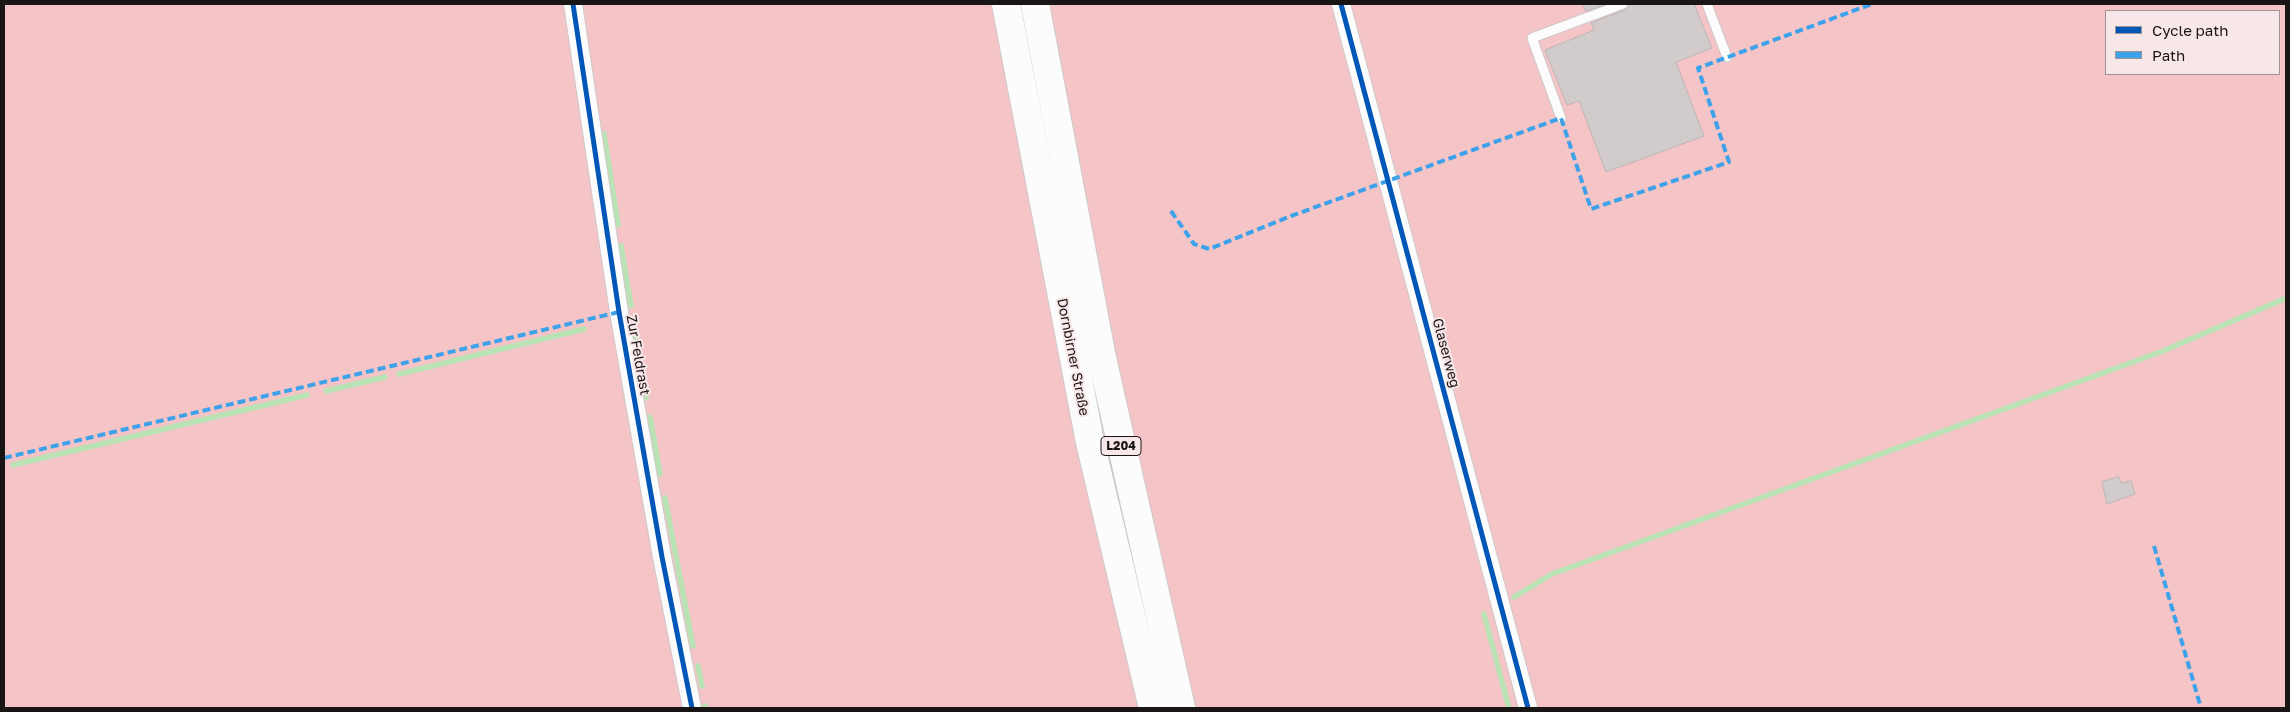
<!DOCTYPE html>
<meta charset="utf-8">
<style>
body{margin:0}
#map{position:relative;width:2290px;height:712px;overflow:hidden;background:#f4ebec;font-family:"Golos Text",sans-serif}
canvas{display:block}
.frame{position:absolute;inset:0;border:5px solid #1a1515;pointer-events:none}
.legend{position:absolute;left:2105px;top:10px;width:175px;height:65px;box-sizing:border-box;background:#f8e7e8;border:1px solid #9f9394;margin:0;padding:6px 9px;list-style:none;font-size:15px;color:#1a1515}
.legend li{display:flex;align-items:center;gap:10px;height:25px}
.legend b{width:25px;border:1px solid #9f9394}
</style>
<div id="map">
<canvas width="2290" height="712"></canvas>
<div class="frame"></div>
<ul class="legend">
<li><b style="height:6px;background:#0057b8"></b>Cycle path</li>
<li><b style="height:6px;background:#3da2ea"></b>Path</li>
</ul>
</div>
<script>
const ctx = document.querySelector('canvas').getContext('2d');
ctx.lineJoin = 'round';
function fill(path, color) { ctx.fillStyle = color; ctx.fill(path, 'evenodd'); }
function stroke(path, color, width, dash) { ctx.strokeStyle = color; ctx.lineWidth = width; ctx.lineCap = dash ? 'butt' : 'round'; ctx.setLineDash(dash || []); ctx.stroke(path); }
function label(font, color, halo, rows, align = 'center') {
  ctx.font = font + ' "Golos Text",sans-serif'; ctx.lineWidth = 4; ctx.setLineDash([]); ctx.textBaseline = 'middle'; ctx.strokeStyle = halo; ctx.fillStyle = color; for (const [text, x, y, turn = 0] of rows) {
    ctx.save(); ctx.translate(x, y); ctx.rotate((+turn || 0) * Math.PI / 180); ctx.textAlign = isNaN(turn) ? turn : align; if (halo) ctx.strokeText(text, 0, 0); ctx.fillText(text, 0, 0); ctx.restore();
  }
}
fill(new Path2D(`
 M4,4H2286V708H4ZM2106,11H2279V74H2106Z`), '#f4c4c7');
stroke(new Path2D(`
 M604,134L618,225
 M621,246L631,306
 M634,327L639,354
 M399,374L584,329
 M642,374L646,398
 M326,391L385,377
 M650,417L660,474
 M13,465L307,395
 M665,498L693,646
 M1514,597L1552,574L2163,351L2284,299
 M1484,614L1509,708
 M698,666L702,686
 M705,706L706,708`), '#b9e3b5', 5.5);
const building = new Path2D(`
 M1583,4H1606L1586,11Z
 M1629,4H1694L1712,48L1676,62L1704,136L1606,172L1579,101L1567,105L1545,50L1594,30L1591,23L1625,10Z
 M2119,477L2121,483L2131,481L2135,494L2107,504L2102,482Z`);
fill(building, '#d2cbcc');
stroke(building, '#bcb6b6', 1);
const lane = new Path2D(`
 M1707,4L1727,57
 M1561,118L1532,38L1623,4`);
const street = new Path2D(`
 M573,4L619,312L662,557L692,708
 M1341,4L1528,708`);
const primary = new Path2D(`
 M1006,4L1090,442L1153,708
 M1035,4L1102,358L1181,708`);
stroke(lane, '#cec8c9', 11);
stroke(street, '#cec8c9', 20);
stroke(primary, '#cec8c9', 30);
stroke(lane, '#fdfcfc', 9);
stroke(street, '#fdfcfc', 18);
stroke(primary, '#fdfcfc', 28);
stroke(new Path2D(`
 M1171,211L1194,244L1209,249L1291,216L1561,118L1591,209L1729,162L1698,68L1872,4
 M4,458L619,312
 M2154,546L2201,708`), '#3da2ea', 4, [8, 4]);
stroke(new Path2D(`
 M573,4L619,312L662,557L692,708
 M1341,4L1528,708`), '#0057b8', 5);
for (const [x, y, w] of [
 [1121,446,40]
]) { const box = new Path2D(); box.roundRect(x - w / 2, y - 9.5, w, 19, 4); ctx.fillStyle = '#f8e7e8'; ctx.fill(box); stroke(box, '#1a1515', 1); }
label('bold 12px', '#1a1515', null, [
 ["L204",1121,446]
]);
label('14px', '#1a1515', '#f8e7e8', [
 ["Glaserweg",1446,353,75],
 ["Zur Feldrast",638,355,80],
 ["Dornbirner Straße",1073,357,79]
]);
</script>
